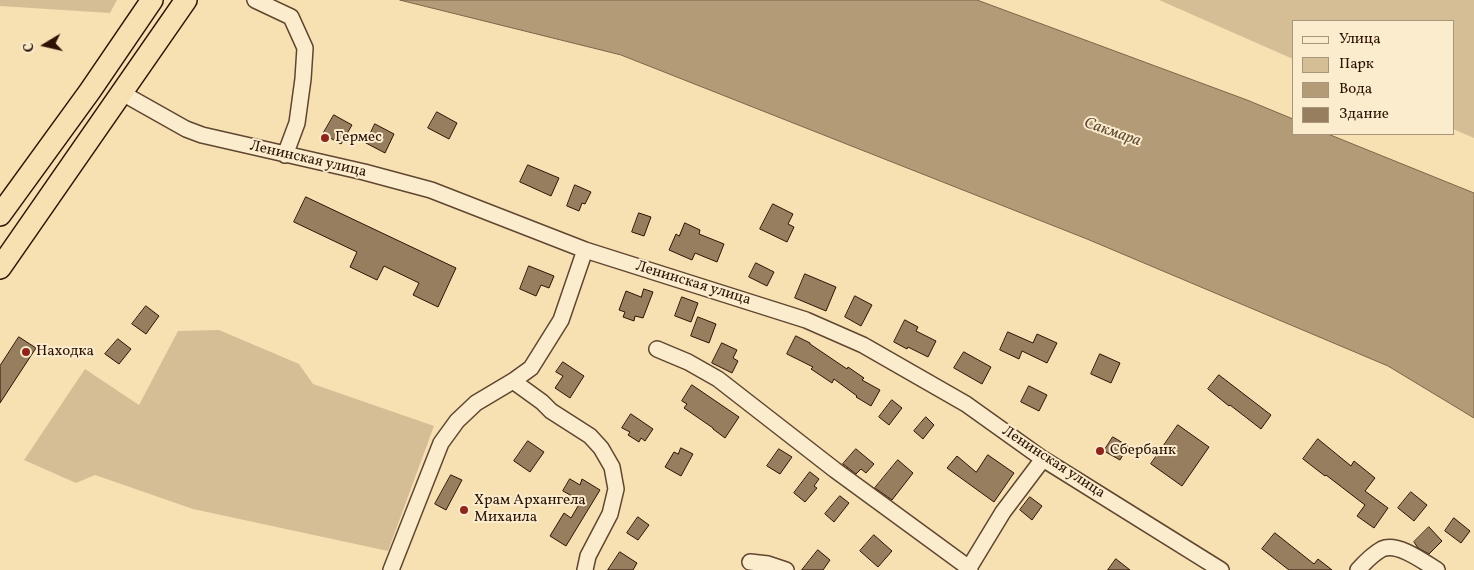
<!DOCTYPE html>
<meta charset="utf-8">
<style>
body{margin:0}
#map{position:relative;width:1474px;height:570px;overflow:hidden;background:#f7e1b2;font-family:Vollkorn,serif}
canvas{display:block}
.legend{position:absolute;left:1292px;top:20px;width:162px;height:115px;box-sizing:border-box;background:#faeccd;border:1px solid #a8957d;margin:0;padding:6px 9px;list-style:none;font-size:15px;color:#2e1305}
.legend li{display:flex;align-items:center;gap:10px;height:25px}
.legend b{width:25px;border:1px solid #a8957d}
.north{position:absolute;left:20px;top:20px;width:50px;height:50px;-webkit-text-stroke:4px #faeccd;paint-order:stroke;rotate:261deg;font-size:14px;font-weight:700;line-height:20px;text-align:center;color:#2e1305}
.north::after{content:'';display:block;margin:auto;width:18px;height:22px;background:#2e1305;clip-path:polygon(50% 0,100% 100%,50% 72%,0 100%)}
</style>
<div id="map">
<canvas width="1474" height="570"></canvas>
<ul class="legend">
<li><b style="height:6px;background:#faeccd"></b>Улица</li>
<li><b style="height:14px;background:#d5be95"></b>Парк</li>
<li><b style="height:14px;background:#b39b77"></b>Вода</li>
<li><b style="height:14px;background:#977e5f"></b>Здание</li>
</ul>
<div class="north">С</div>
</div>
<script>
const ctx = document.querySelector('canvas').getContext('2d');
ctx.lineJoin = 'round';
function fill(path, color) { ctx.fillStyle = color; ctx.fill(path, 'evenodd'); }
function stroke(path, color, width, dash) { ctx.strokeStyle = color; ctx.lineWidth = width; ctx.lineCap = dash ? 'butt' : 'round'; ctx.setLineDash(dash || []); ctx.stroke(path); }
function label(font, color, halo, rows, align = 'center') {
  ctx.font = font + ' Vollkorn,serif'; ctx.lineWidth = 4; ctx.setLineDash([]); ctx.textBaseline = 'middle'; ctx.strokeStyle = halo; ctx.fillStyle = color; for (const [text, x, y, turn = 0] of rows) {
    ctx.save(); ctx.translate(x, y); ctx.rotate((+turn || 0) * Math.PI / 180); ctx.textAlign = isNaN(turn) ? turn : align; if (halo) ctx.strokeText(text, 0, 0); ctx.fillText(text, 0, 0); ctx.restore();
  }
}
fill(new Path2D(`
 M0,0H117L110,13L0,6Z
 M1159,0H1474V138L1453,129V21H1293V59Z
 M219,330L299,364L313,384L434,426L388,551L193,509L95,475L76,483L24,460L85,369L139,405L178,331Z`), '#d5be95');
const water = new Path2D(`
 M400,0H977L1247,100L1293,119V134H1328L1474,193V418L1388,366L1087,239L621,55Z`);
fill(water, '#b39b77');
stroke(water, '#7e6549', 1);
const building = new Path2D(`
 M437,112L457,123L449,139L428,128Z
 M334,115L352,125L341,144L323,134Z
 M375,124L394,134L385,153L366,143Z
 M528,165L559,178L551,196L520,182Z
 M575,185L591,192L585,204L582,203L579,211L567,206Z
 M306,197L456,268L438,307L413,295L419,283L384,266L377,280L350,267L357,252L294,222Z
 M773,204L793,214L788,224L794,227L787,242L760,229Z
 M639,213L651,217L644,236L632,232Z
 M685,223L700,230L699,234L724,244L717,262L695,253L692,260L669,250L676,234L679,236Z
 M756,263L774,272L767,286L749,277Z
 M529,266L554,276L549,288L541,285L536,296L520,289Z
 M805,274L836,287L826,311L795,298Z
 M644,289L653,292L643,318L635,316L634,321L623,317L625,312L619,310L626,291L641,297Z
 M855,296L872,305L861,326L845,317Z
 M682,297L698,303L691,322L675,316Z
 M146,306L159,316L146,334L132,324Z
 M698,317L716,324L709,343L691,336Z
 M905,320L918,327L916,331L936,341L928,357L908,347L907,349L894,342Z
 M1008,332L1033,343L1037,334L1057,343L1047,363L1022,351L1019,359L1000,350Z
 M796,336L810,343V344L847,369L848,367L864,378L862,380L880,390L871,406L856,397L857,396L834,379L832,383L811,369L813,367L787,354Z
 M19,337L36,348L0,403V366Z
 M118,339L131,349L119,364L105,354Z
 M722,343L737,350L733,358L738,361L732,373L712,363Z
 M964,352L991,367L982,384L954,368Z
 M1100,354L1120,363L1111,383L1091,374Z
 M563,362L584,376L570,398L555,388L563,376L556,372Z
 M1219,375L1271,415L1261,429L1230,405L1229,406L1208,389Z
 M692,385L739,417L725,438L713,429V428L684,408L687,404L682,401Z
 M1029,386L1047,395L1039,411L1021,402Z
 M892,400L902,408L889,425L879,417Z
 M631,414L653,429L645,441L641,438L639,442L628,435L630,432L622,428Z
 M926,417L934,425L923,439L914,431Z
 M1178,425L1209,447L1182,486L1151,464Z
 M1113,437L1128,446L1120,460L1104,451Z
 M1318,439L1351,466L1354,461L1375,478L1365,491L1388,508L1374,528L1357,516L1365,505L1326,475L1325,476L1303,459Z
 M528,441L544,452L530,472L514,461Z
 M681,448L693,454L681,476L665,467L674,452L678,454Z
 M779,449L792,457L780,474L767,466Z
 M856,449L874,464L866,473L861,469L856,474L843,464Z
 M988,455L1014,473L994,502L947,468L957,456L976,472Z
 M898,460L913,473L892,500L875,488Z
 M810,472L819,479L814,486L817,488L805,502L794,493Z
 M451,475L462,480L446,510L435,504Z
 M570,479L580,485L582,479L600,490L566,546L550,536L564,513L571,518L581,501L563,491Z
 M1411,492L1427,505L1414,521L1398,508Z
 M840,496L849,503L834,522L825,514Z
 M1030,497L1042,506L1032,520L1020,510Z
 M638,517L649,525L638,540L627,533Z
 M1454,518L1470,531L1461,543L1445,531Z
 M1429,527L1442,541L1429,554L1418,548L1414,542Z
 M1275,533L1314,564L1318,559L1332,570H1289L1262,549Z
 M874,535L892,551L878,567L860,551Z
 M818,550L830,560L823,570H802Z
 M620,552L637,563L633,570H608Z
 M1116,559L1130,570H1108Z`);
fill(building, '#977e5f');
stroke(building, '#2e1305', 1);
const minor = new Path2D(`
 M255,0L291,17L305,48L303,79L297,123L285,155
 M122,93L186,129L202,135L364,172L431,190L585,250L806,320L863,345L966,404L1043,459L1221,570
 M657,349L688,362L718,379L835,470L969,568
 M513,381L542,402L551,411L590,436L601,448L612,467L616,489L610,514L588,556L585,570
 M750,562L768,564L786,570
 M391,570L441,443L457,421L476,403L513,381L531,368L561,320L585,250
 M970,570L969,568L1003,512L1043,459
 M1358,570C1365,562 1373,554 1382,549C1398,542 1424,562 1437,570`);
const highway = new Path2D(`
 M0,215L90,91L152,0
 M0,268L186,0`);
stroke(minor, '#604630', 18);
stroke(highway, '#2e1305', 24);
stroke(minor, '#faeccd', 15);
stroke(highway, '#f7e1b2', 21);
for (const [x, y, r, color] of [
 [325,138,5,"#8f2418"],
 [26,352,5,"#8f2418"],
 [1100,451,5,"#8f2418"],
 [464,510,5,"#8f2418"]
]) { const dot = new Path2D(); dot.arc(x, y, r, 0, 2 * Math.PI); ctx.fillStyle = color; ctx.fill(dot); stroke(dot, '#faeccd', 2); }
label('15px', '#2e1305', '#faeccd', [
 ["Гермес",335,138],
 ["Находка",36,352],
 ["Сбербанк",1110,451],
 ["Храм Архангела",474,501],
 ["Михаила",474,518]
], 'left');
label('15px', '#2e1305', '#faeccd', [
 ["Ленинская улица",308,160,13],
 ["Ленинская улица",693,284,17],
 ["Ленинская улица",1053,463,33]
]);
label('italic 16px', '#634933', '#faeccd', [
 ["Сакмара",1112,133,19]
]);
</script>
